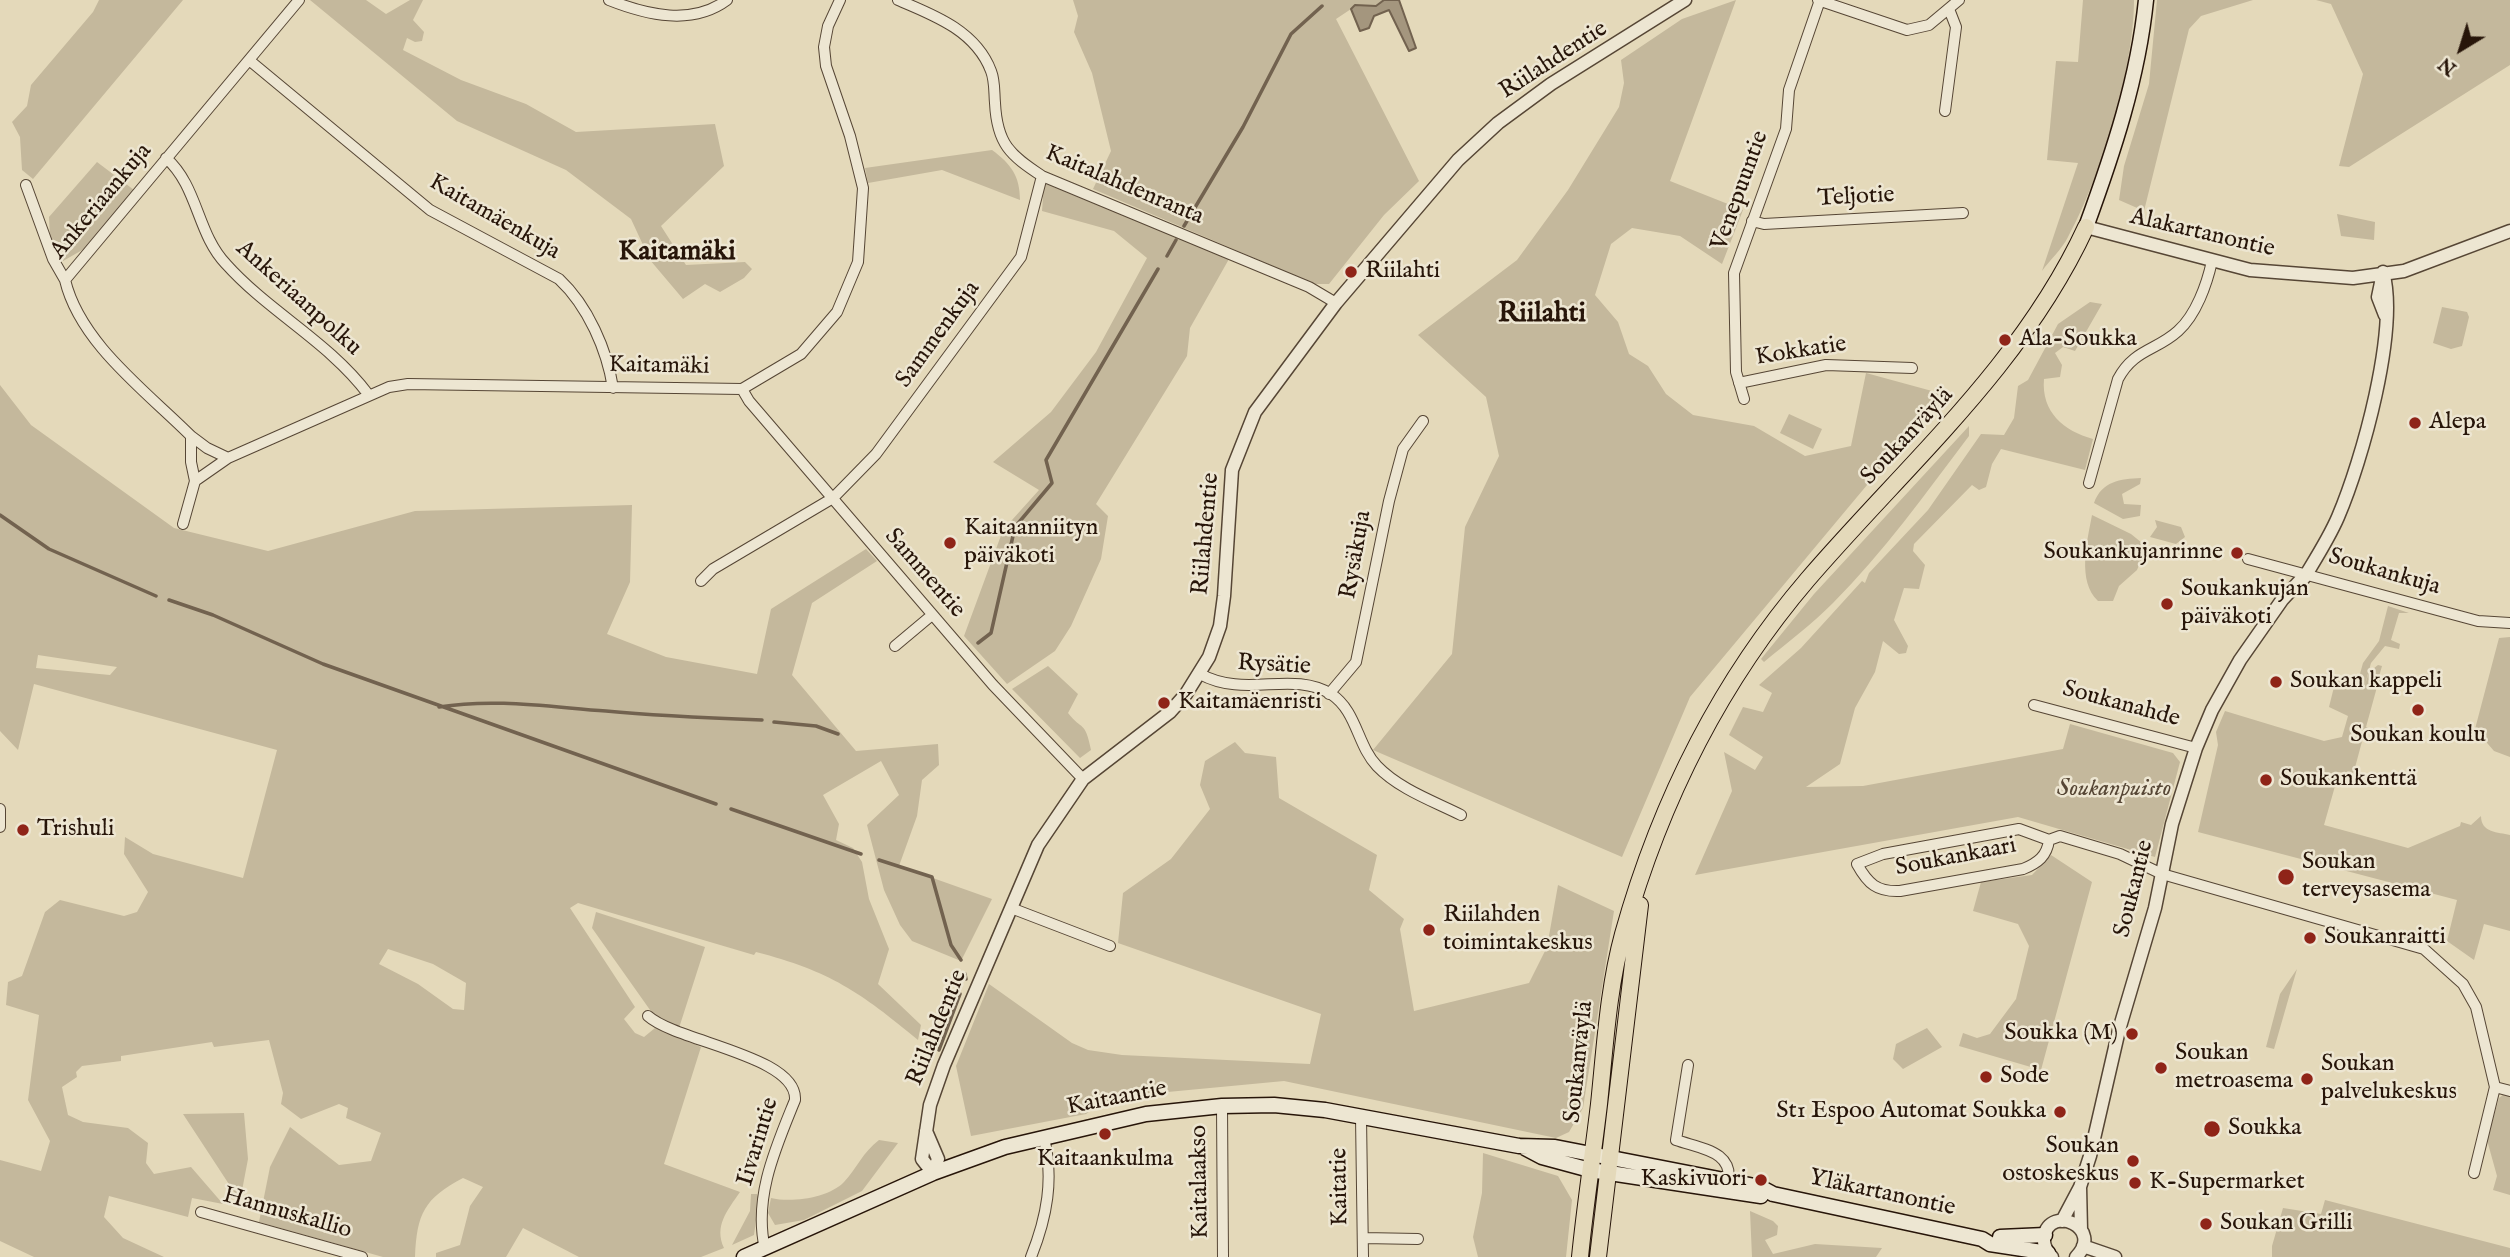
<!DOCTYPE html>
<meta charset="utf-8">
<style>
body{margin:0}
#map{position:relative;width:2510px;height:1257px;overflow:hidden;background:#e4d9ba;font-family:"IM FELL English",serif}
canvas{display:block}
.north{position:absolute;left:2426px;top:14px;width:70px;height:70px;-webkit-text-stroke:5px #ede6d2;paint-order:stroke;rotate:218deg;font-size:19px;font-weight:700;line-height:28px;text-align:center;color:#271509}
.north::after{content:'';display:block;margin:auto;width:24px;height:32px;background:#271509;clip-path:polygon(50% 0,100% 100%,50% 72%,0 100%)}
</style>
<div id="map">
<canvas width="2510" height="1257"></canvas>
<div class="north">N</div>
</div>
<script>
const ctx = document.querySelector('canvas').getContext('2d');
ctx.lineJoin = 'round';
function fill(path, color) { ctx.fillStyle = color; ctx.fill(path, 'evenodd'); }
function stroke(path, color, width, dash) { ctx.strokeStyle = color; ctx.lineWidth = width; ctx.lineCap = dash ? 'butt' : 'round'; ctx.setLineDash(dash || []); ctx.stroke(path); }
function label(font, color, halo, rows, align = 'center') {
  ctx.font = font + ' "IM FELL English",serif'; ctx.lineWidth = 5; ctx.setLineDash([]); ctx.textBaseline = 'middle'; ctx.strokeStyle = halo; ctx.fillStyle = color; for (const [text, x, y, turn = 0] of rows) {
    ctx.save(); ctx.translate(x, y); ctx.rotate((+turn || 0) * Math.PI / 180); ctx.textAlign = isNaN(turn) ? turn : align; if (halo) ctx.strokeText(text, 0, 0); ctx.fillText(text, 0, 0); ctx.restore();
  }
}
fill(new Path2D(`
 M99,0H183L33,179L22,170L20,137L12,122L27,106L31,85L93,12Z
 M310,0H366L386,14L410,0H423L413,20L424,32L422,41L415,42L407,38L403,50L461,80L526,104L576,132L715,124L724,166L661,226L686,265L745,262L752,269L744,278L720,292L705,284L683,299L650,260L631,219L566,170L457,121Z
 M1073,0H1384L1376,6L1351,9L1336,19L1419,181L1384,215L1329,284H1315L1093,189L1111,151L1092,73L1074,32L1078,16Z
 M1736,0L1670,181L1743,210L1722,264L1680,236L1632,228L1611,244L1595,295L1618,322L1629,354L1648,366L1666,394L1693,415L1754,426L1805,456L1851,446L1866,373L1943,394L1690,697L1622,857L1373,750L1452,654L1465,527L1499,456L1486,397L1418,335L1517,260L1568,190L1619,107L1624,83L1621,60L1682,19Z
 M2083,0H2134C2134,68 2101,177 2068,237C2062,249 2050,260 2042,271L2078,163L2047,160L2056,61L2078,62Z
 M2157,0H2253L2201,16L2189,29L2144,211L2119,200L2124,166L2149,84Z
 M2316,0H2510V65L2349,167L2339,166L2363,74L2331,4Z
 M992,150C1011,164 1020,176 1020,200L942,170L868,183L865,168Z
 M97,162L134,190L84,249L63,261L50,240L49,217Z
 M1044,183L1229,259L1190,328L1187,356L1096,504L1108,516L1101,559L1071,626L1055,651L1007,684L964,636L1003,530L1039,490L993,462L1051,412L1096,352L1147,258L1114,231L1042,211Z
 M2337,214L2375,222L2374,240L2341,236Z
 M2090,302L2102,304L2075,351L2063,347L2055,353L2062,365L2060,377L2044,379C2041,412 2064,431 2093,439L2085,470L2001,449L1992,464L1986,487L1979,490L1972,485L1914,544L1913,551L1925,565L1919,589L1904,588L1894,620L1908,646L1906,653L1899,654L1883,641L1875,672L1855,708L1840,764L1806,787L1863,786L2063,749L2070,724L2173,753L2180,762L2155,857L2018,817L1695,875L1732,791L1724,752L1755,770L1763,757L1729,735L1743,707L1763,712L1772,693L1759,685L1801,648L1862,581L1865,583L1869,573L1928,510L1981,434L2004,435L2014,418L2018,386L2028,380L2058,324Z
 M2442,307L2467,312L2469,317L2462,346L2451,349L2433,343Z
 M0,385L31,425L174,528L268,551L415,511L632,505L630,582L607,634L666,657L757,674L771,609L866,549L877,561L812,603L792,675L856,751L938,744L939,765L922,780L917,816L899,866L992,899L961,961L912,941L900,925L884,890L867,825L899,795L881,761L823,795L839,824L836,840L853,848L862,862L869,899L889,949L878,984L921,1025L918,1040C860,992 830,971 756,952L754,955L578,903L570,908L635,1007L624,1019L635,1033L644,1037L655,1028L701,1047L664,1164L740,1192C727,1211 714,1226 724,1248L701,1257H579L523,1228L506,1257H436V1253L460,1245L470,1206L483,1187L463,1178C424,1199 417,1213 415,1257H383L259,1222L270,1167L290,1127L339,1165L371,1161L381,1133L346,1118L348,1108L339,1104L301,1119L281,1104L283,1093L269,1040L214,1047L212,1042L121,1056V1061L82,1066L76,1072L77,1077L62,1087L68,1115L83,1122L128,1128L148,1143L146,1163L154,1174L191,1167L223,1204L192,1198L188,1217L109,1196L104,1217L123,1238L164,1257H34L0,1241V1160L41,1171L50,1141L28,1100L39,1015L6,1005L8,982L22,976L45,912L60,900L124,916L137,912L148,892L124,854L125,837L153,854L243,878L277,750L34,684L18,750L0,731ZM38,655L117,667L110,675L36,668ZM388,949L433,964L466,983L464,1010L453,1009L418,984L379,964Z
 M1789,414L1822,429L1813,449L1780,433Z
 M1969,426V436C1926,493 1883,553 1833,603C1812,624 1787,643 1764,662L1761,659L1814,594Z
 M2141,478L2140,484L2122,494L2124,504L2141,505L2140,516L2123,519L2094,503C2102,481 2120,479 2141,478Z
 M2092,515L2131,534L2147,547L2137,570L2119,586L2113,601H2098C2077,581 2087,542 2092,515Z
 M2155,520L2181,527L2185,537L2176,544L2150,537L2157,527Z
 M2388,606L2409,613H2399L2391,640L2400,644L2399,649L2385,646L2371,663L2364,688L2369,672L2378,665L2382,666L2378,680L2382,681L2380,688L2377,687L2366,727L2369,728L2367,735L2364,734L2353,775L2339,772L2324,825L2408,848L2460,826L2461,822L2471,825L2481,816C2481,833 2498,832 2510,835V931L2484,924L2474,960L2447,941L2457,900L2198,832L2218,745L2216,732L2225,711L2324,741L2342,737L2348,716L2329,707L2335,683L2345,677L2358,681L2363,663L2379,641Z
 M2510,637V757L2494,751L2475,729L2499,638Z
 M1048,666L1078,694L1068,713C1082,731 1085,720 1091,750L1080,758L1012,689Z
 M1235,742L1245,753L1276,757L1279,798L1377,855L1369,890L1404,919L1400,929L1414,1011L1529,983L1547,947L1558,885L1614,911L1583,1108L1569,1132L1556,1138L1284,1081L1157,1093L1102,1103L1086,1114L971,1136L956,1066L989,984L1072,1043L1088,1050L1122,1055L1310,1064L1321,1014L1118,943L1123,893L1171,859L1210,809L1200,785L1205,761Z
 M2051,855L2092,882L2041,1070L1959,1046L1963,1033L1977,1038L1990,1034L2016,999L2029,946L2018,924L1973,911L1981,882L2032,875Z
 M596,912L705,947L679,1028L655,1017L592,928Z
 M2297,969L2274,1049L2266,1047L2280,994Z
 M1927,1028L1942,1047L1903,1069L1893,1059L1896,1044Z
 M2504,1094L2510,1095V1195L2493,1190L2497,1176L2487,1140L2499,1098Z
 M244,1113L248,1159L240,1201L183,1114Z
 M879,1140L898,1143L862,1191L804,1220L775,1225L768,1213L771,1198C791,1203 829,1198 844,1182C857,1168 863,1152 879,1140Z
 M1483,1153L1558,1176L1572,1200L1566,1257H1478L1473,1237L1482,1193Z
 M751,1194H757L759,1199L754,1235L732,1245L750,1211Z
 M2325,1200L2510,1248V1257H2272V1246L2283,1208L2321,1214Z
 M1750,1211L1773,1221L1778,1226L1777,1235L1765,1240L1773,1254L1815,1244L1882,1248L1876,1257H1752Z`), '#c4b89c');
const water = new Path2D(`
 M1384,0H1399L1416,48L1409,51L1389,10L1374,16L1369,28L1360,31L1351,9L1355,5L1376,6Z`);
fill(water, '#a4967e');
stroke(water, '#72624f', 2);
stroke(new Path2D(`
 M1184,226L1243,127L1291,34L1322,6
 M1167,256L1176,240
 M0,515L49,549L156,596
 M169,600L213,615L323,664L716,804
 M978,643L991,633L1015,527L1052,483L1046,460L1158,269
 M439,707C494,698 550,707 606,711C658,716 709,718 762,720
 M774,722L816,726L838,734
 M731,809L861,854
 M879,860L932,877L951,945L961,960
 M965,974L966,979
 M939,1050L960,994`), '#72624f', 3.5);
const minor = new Path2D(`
 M609,0C647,15 692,26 727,0
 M898,0C934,15 976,31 991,71C995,81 994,92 995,103C997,144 1010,155 1042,176L1309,287L1336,303
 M1818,0L1907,30L1929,25L1959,0
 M249,60L430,210L559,279C588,306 607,350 613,388
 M1945,111L1956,27L1949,9
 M166,158C198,186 197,234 226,264C269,312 329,342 368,394
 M26,185L53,259L65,280
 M1752,221L1764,224L1963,213
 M1739,383L1826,365L1912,368
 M742,389L749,401L993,685L1083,779
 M1744,399L1736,372L1734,273L1786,129L1789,90L1820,0
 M191,436V462L195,481
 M228,458L207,448L191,436C146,391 80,343 65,280L299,0
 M2089,483L2118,379C2134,349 2156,351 2178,331C2196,315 2207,284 2212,261
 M183,524L195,481L228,458L389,387L408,384L742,389L801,354L837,312L858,262L863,188L850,136L826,66L824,47L828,26L840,0
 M2248,559L2478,621L2510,623
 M701,581L713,569L833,498L876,454L1021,257L1042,176
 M895,646L932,615
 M1200,674C1246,699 1291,670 1331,694C1357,711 1357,745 1377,766C1399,789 1433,801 1461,815
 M1329,694L1356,662L1389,501L1403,449L1423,421
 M2034,705L2196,748
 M0,809V827
 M2049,840C2047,856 2038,863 2023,869L1900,891C1877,892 1868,884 1857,864L1883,854L2019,829L2049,840L2060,836L2120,854L2162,874L2424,949L2463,984L2476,1007L2495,1087L2474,1173
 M1011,908L1110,946
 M648,1016C677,1042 798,1056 795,1100C776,1147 753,1197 765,1249
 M1688,1065L1676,1140C1702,1149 1735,1151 1728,1185
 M2495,1087L2510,1091
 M1222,1106L1223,1257
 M1361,1117L1363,1257
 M201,1212L362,1257
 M1363,1238L1418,1239
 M1031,1257C1047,1217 1054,1179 1044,1138`);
const tertiary = new Path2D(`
 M2086,227L2250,270L2353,278L2404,271L2510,231
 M2383,273L2378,297L2385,315
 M2304,578C2316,558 2329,538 2338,517C2362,461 2399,330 2383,272
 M926,1131L938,1159L933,1173L922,1159L930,1105L944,1065L1038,845L1083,779L1170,712L1186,694L1209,657L1220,626L1224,596L1232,470L1255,412L1336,303L1458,160L1498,123L1551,84L1685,0
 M2080,1187L2081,1230
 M2062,1221L2080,1187L2090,1156L2119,1030L2155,908L2172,824L2196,748L2212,710L2240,660L2282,600L2307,573
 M2083,1246L2115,1257
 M2052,1257C2047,1252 2043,1246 2044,1237C2050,1203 2105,1228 2076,1257`);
const secondary = new Path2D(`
 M2086,227C2113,153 2138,79 2146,0
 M1525,1148L1542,1157L1590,1170L1761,1196
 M2000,1237L2045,1235
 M744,1257L933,1173L1005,1147L1146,1114L1222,1106L1274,1105L1325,1110L1519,1146L1555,1147L1760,1187L1773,1194L1982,1239L1990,1244L2048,1253`);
const primary = new Path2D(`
 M1580,1257C1585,1206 1593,1155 1599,1104C1605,1047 1608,989 1623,934C1660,802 1719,683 1808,579C1906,465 2022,366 2086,227
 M1598,1257L1640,905`);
stroke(minor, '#564635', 12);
stroke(tertiary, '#564635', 15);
stroke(secondary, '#271509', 17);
stroke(primary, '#271509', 18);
stroke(minor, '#ede6d2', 10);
stroke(tertiary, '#ede6d2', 12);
stroke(secondary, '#ede6d2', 14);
stroke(primary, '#e4d9ba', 16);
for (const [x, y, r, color] of [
 [1351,272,7,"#8f2418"],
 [2005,340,7,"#8f2418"],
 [2415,423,7,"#8f2418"],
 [950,543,7,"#8f2418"],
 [2237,553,7,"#8f2418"],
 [2167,604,7,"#8f2418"],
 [2276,682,7,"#8f2418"],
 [1164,703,7,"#8f2418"],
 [2418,710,7,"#8f2418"],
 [2266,780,7,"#8f2418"],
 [23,830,7,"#8f2418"],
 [2286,877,9,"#8f2418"],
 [1429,930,7,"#8f2418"],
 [2310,938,7,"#8f2418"],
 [2132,1034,7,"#8f2418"],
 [2161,1068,7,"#8f2418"],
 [1986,1077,7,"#8f2418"],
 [2307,1079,7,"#8f2418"],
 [2060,1112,7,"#8f2418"],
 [2212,1129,9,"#8f2418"],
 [1105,1134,7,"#8f2418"],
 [2133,1161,7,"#8f2418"],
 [1761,1180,7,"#8f2418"],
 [2135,1183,7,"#8f2418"],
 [2206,1224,7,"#8f2418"]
]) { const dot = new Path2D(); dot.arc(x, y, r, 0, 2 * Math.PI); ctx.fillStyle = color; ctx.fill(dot); stroke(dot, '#ede6d2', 2.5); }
label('24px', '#271509', '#ede6d2', [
 ["Riilahdentie",1554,61,-33],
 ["Kaitalahdenranta",1124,186,23],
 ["Venepuuntie",1741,191,-70],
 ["Teljotie",1856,198,-3],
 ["Ankeriaankuja",102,202,-50],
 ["Kaitamäenkuja",494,218,30],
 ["Alakartanontie",2202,234,13],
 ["Ankeriaanpolku",298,299,42],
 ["Sammenkuja",939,335,-54],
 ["Kokkatie",1801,352,-9],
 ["Kaitamäki",659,367,1],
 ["Soukanväylä",1908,437,-47],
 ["Riilahdentie",1207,534,-85],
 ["Rysäkuja",1357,555,-80],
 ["Soukankuja",2384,573,16],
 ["Sammentie",924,574,49],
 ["Rysätie",1274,666,3],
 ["Soukanahde",2121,705,15],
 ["Soukankaari",1956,858,-11],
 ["Soukantie",2135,889,-76],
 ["Riilahdentie",938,1028,-68],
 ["Soukanväylä",1580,1062,-84],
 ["Kaitaantie",1117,1099,-11],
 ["Iivarintie",759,1142,-73],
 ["Kaitalaakso",1201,1182,-91],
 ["Kaitatie",1341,1187,-91],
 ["Yläkartanontie",1882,1194,12],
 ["Hannuskallio",287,1214,16]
]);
label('24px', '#271509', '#ede6d2', [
 ["Riilahti",1365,272],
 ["Ala-Soukka",2019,340],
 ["Alepa",2429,423],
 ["Kaitaanniityn",964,529],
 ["päiväkoti",964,557],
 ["Soukankujanrinne",2223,553,"right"],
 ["Soukankujan",2181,590],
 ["päiväkoti",2181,618],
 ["Soukan kappeli",2290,682],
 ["Kaitamäenristi",1178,703],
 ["Soukan koulu",2418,736,"center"],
 ["Soukankenttä",2280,780],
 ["Trishuli",37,830],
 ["Soukan",2302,863],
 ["terveysasema",2302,891],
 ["Riilahden",1443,916],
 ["toimintakeskus",1443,944],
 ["Soukanraitti",2324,938],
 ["Soukka (M)",2118,1034,"right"],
 ["Soukan",2175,1054],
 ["metroasema",2175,1082],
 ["Soukan",2321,1065],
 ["palvelukeskus",2321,1093],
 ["Sode",2000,1077],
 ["St1 Espoo Automat Soukka",2046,1112,"right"],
 ["Soukka",2228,1129],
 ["Soukan",2119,1147,"right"],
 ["ostoskeskus",2119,1175,"right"],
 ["Kaitaankulma",1105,1160,"center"],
 ["Kaskivuori",1747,1180,"right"],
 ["K-Supermarket",2149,1183],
 ["Soukan Grilli",2220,1224]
], 'left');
label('italic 24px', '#564635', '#ede6d2', [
 ["Soukanpuisto",2114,790]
]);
label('bold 28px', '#271509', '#ede6d2', [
 ["Kaitamäki",677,253],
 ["Riilahti",1542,315]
]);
</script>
